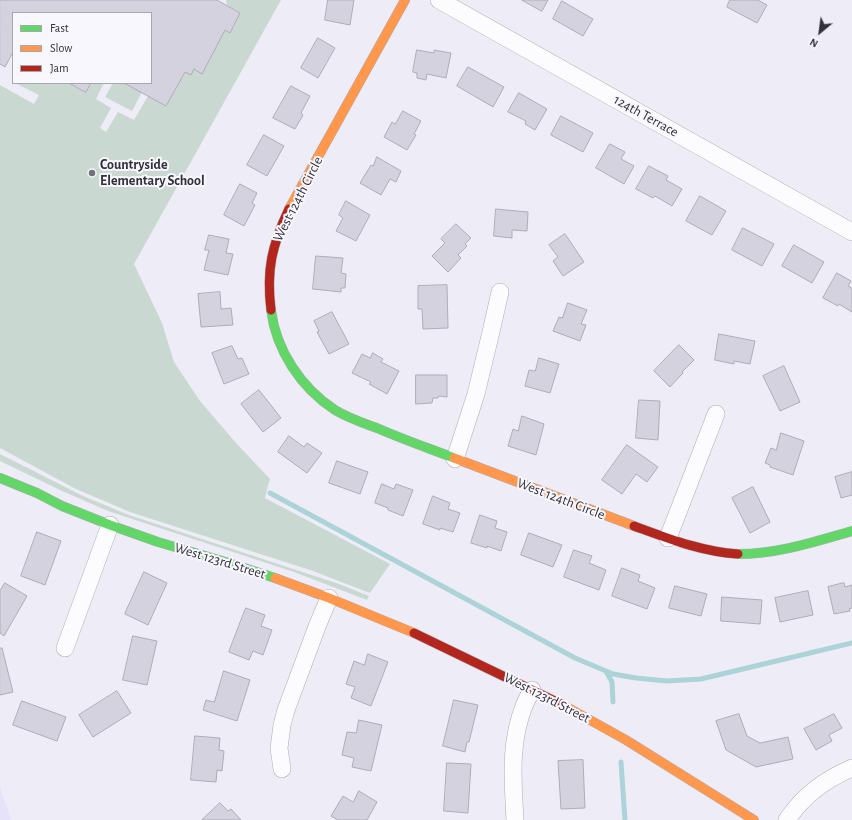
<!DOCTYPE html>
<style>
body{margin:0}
#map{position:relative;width:852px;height:820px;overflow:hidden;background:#eeecf6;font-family:"Alegreya Sans",sans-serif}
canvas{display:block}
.legend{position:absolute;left:12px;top:12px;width:140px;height:72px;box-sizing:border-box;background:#f8f7fd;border:1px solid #a8a7af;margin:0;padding:5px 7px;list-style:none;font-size:12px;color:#31303b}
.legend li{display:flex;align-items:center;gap:8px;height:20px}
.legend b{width:20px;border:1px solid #a8a7af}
.north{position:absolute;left:800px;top:12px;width:40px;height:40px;-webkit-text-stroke:3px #f8f7fd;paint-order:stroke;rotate:209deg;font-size:11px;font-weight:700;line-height:16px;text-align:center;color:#31303b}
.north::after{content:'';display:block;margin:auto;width:14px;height:18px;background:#31303b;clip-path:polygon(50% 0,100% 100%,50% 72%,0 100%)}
</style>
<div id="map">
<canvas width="852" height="820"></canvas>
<ul class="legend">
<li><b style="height:5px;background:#63d668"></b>Fast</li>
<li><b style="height:5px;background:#ff974d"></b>Slow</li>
<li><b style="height:5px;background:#b3261e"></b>Jam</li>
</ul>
<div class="north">N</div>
</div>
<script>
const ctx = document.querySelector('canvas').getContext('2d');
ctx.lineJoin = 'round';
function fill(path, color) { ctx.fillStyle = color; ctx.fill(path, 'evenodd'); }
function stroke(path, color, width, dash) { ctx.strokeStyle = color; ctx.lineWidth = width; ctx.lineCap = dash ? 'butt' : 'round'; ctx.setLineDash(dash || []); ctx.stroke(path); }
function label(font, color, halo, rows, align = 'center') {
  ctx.font = font + ' "Alegreya Sans",sans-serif'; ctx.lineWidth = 4; ctx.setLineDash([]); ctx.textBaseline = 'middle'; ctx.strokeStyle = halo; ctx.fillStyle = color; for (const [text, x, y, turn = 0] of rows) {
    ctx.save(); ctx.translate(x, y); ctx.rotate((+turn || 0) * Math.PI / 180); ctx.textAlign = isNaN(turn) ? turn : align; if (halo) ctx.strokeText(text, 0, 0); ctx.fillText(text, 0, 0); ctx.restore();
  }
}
fill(new Path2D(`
 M0,787L11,820H0Z`), '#e5e2fa');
fill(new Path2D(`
 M226,0H281L134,264L162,323L174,362L200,401L236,443L270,479L267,489L265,498L390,564L370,593L313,571L130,512L76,489L0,448V85L34,104L39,95L15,83H69L86,92L91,83H104L96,99L111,108L100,128L106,132L118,112L134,120L148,96L166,106L185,72L194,69L202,73L225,30L230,33L240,13L227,5Z
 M113,83H124L142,92L132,111L105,97Z
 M0,454L83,496L129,515L339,584L369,596L367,600L294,572L108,511L60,490L0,461Z`), '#c9d9d1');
stroke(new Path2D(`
 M270,493L575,658L613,674L636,678L667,681L701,679L852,643
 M606,671L612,682L613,702
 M621,762L625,820`), '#acd3d8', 5);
const building = new Path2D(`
 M0,0H217L240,13L230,33L225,30L202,74L194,69L191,75L185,72L166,106L124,83H151V13H13V52L5,67L0,64Z
 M328,0H354L350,25L325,20Z
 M522,0H548L542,11Z
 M730,0H758L767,5L757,23L727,7Z
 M562,1L593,19L583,36L553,19Z
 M318,38L335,48L318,78L301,68Z
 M417,50L434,53V50L451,53L446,78L427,74L426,80L417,78V73L413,72Z
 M468,67L504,87L493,107L457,86Z
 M69,83H91L86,92Z
 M291,86L310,96L301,113L303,115L295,129L273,118Z
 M519,93L547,109L535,130L525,124L526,121L508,112Z
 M403,111L421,121L414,134L416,135L407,150L384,137L392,122L395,124Z
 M561,116L593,133L583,152L551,135Z
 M264,135L284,146L267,176L247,165Z
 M610,144L625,152L621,159L634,166L624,184L596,168Z
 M377,157L401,171L396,182L390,179L381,195L360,183L371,165L373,166Z
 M649,166L668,176L666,180L682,189L672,206L655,196L653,198L636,189Z
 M240,184L257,193L252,203L255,205L244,226L224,215Z
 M700,196L726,211L712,235L686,221Z
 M346,201L370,215L356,241L336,231L343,218L339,215Z
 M496,209L528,212L527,231L512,230V238L494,236Z
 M456,224L471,238L465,244L467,246L458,255L461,258L448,272L432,256L445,243L441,239Z
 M743,228L774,244L762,266L732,250Z
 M565,234L584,262L563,276L553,261L558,257L549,245Z
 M209,235L229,239L226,253L233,254L228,275L204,270L209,250H205Z
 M794,245L824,262L812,283L782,266Z
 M316,256L343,258L341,273L346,274L345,288H341V292L313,289Z
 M837,273L851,281L848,286L852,288V312L839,304L838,306L823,298Z
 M447,285L448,328L423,329L422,309H418V286Z
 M220,292L221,309L231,308L233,325L201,327L198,294Z
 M568,303L587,310L581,324L586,325L580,341L553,331L559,317L562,318Z
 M332,312L349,344L329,354L317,332L319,331L314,321Z
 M719,334L755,341L750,364L734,361V364L715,360Z
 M679,345L694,360L682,372L683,373L670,387L654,371Z
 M232,346L238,359L242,358L249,374L224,384L212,353Z
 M373,353L383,359L381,362L399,371L387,394L369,384L371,382L352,373L362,354L370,358Z
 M539,358L559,364L550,393L525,386L529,370L535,371Z
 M784,366L800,402L780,411L763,376Z
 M416,375H447V397L439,396L438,398H433L432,403L416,404Z
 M259,390L281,418L263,432L241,404Z
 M639,400L660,401L658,440L636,438Z
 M522,416L544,424L536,455L508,446L513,429L518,431Z
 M781,433L804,441L793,475L770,467V465L765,463L771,448L776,450Z
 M289,436L304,447L307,443L322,453L307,473L278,452Z
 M627,445L658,467L647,482L636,474L622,494L602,480Z
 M337,461L368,472L360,494L329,483Z
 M852,472V495L841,498L835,477Z
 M382,484L394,489L396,484L413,490L403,516L388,510V508L375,503Z
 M753,487L770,522L750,533L732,498Z
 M433,496L450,503L448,509L460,513L453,532L440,528V530L423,524Z
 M480,515L497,521L495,528L507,532L501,551L487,546V548L471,543Z
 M37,532L61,541L45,585L21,576Z
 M529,533L562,545L553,567L521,555Z
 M574,550L592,556L589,563L606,570L599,590L564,577Z
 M622,568L640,575L638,581L655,588L647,609L612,596Z
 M144,572L167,583L148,625L125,614Z
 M5,583L27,596L4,636L0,633V591Z
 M844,583L845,587L852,585V608L849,609L850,611L834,614L828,587Z
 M675,586L707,594L701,616L669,608Z
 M808,591L813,615L780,622L775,598Z
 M722,597L762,600L760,624L721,621Z
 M246,608L265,615L261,626L272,630L263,655L253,651L249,660L229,652Z
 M133,636L157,641L147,685L123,680Z
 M0,648H2L13,692L0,695Z
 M368,654L388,662L371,706L351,698L355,687L346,684L354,661L364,665Z
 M224,671L250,680L237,721L203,710L206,700L214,702Z
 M117,691L131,713L93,737L79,715Z
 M454,700L478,705L469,742H467L465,752L443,746Z
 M22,701L66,717L57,741L13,725Z
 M739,714L747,736L760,743L788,737L793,759L756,767L726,750L716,721Z
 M834,714L842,728L829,735L832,741L816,750L804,729Z
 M359,720L382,725L371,771L352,767L354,758L342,755L347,732L356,733Z
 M195,736L220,738L219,750L224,751L222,771L217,770L216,782L191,780Z
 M583,760L585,808L561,809L558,761Z
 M447,763L471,764L468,813L444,811Z
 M359,791L377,802L367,820H338L331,816L343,796L353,802Z
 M220,803L228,811L231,809L241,820H202Z`);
fill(building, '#d4d2df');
stroke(building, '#aeacb6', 1);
const street = new Path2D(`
 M439,0L852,232
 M455,459L476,394L491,332L500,292
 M668,538L716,414
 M65,648L110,525
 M282,769L279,748L282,725L286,710L318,624L329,598
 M515,820C513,781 509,744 524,706C526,701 529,695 532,690
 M787,820C802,797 826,779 852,768`);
const fast = new Path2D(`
 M271,310C276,350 301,388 335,410C348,418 363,423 377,428C402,439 428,448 454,458
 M0,478L37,493L62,506L110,525L158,542L229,563L275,578
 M738,554C777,554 814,542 852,531`);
const slow = new Path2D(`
 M289,209L405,0
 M454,458L634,526
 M275,578L329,598L414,633
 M563,705L626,740L754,820`);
const jam = new Path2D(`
 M271,310C266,270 272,245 289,209
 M634,526C667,538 702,552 738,554
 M414,633L563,705`);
stroke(street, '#adabb5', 18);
stroke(fast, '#adabb5', 10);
stroke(slow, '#adabb5', 10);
stroke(jam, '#adabb5', 10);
stroke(street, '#fcfcfe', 17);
stroke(fast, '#63d668', 9);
stroke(slow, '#ff974d', 9);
stroke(jam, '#b3261e', 9);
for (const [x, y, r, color] of [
 [92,173,4,"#73727c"]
]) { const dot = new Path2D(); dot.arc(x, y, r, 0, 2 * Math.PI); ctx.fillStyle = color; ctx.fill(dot); stroke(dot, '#f8f7fd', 1.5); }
label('14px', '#31303b', '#f8f7fd', [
 ["124th Terrace",646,116,29],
 ["West 124th Circle",298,199,-63],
 ["West 124th Circle",561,499,21],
 ["West 123rd Street",220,561,17],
 ["West 123rd Street",547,698,27]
]);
label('bold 14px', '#31303b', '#f8f7fd', [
 ["Countryside",100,165],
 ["Elementary School",100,181]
], 'left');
</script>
